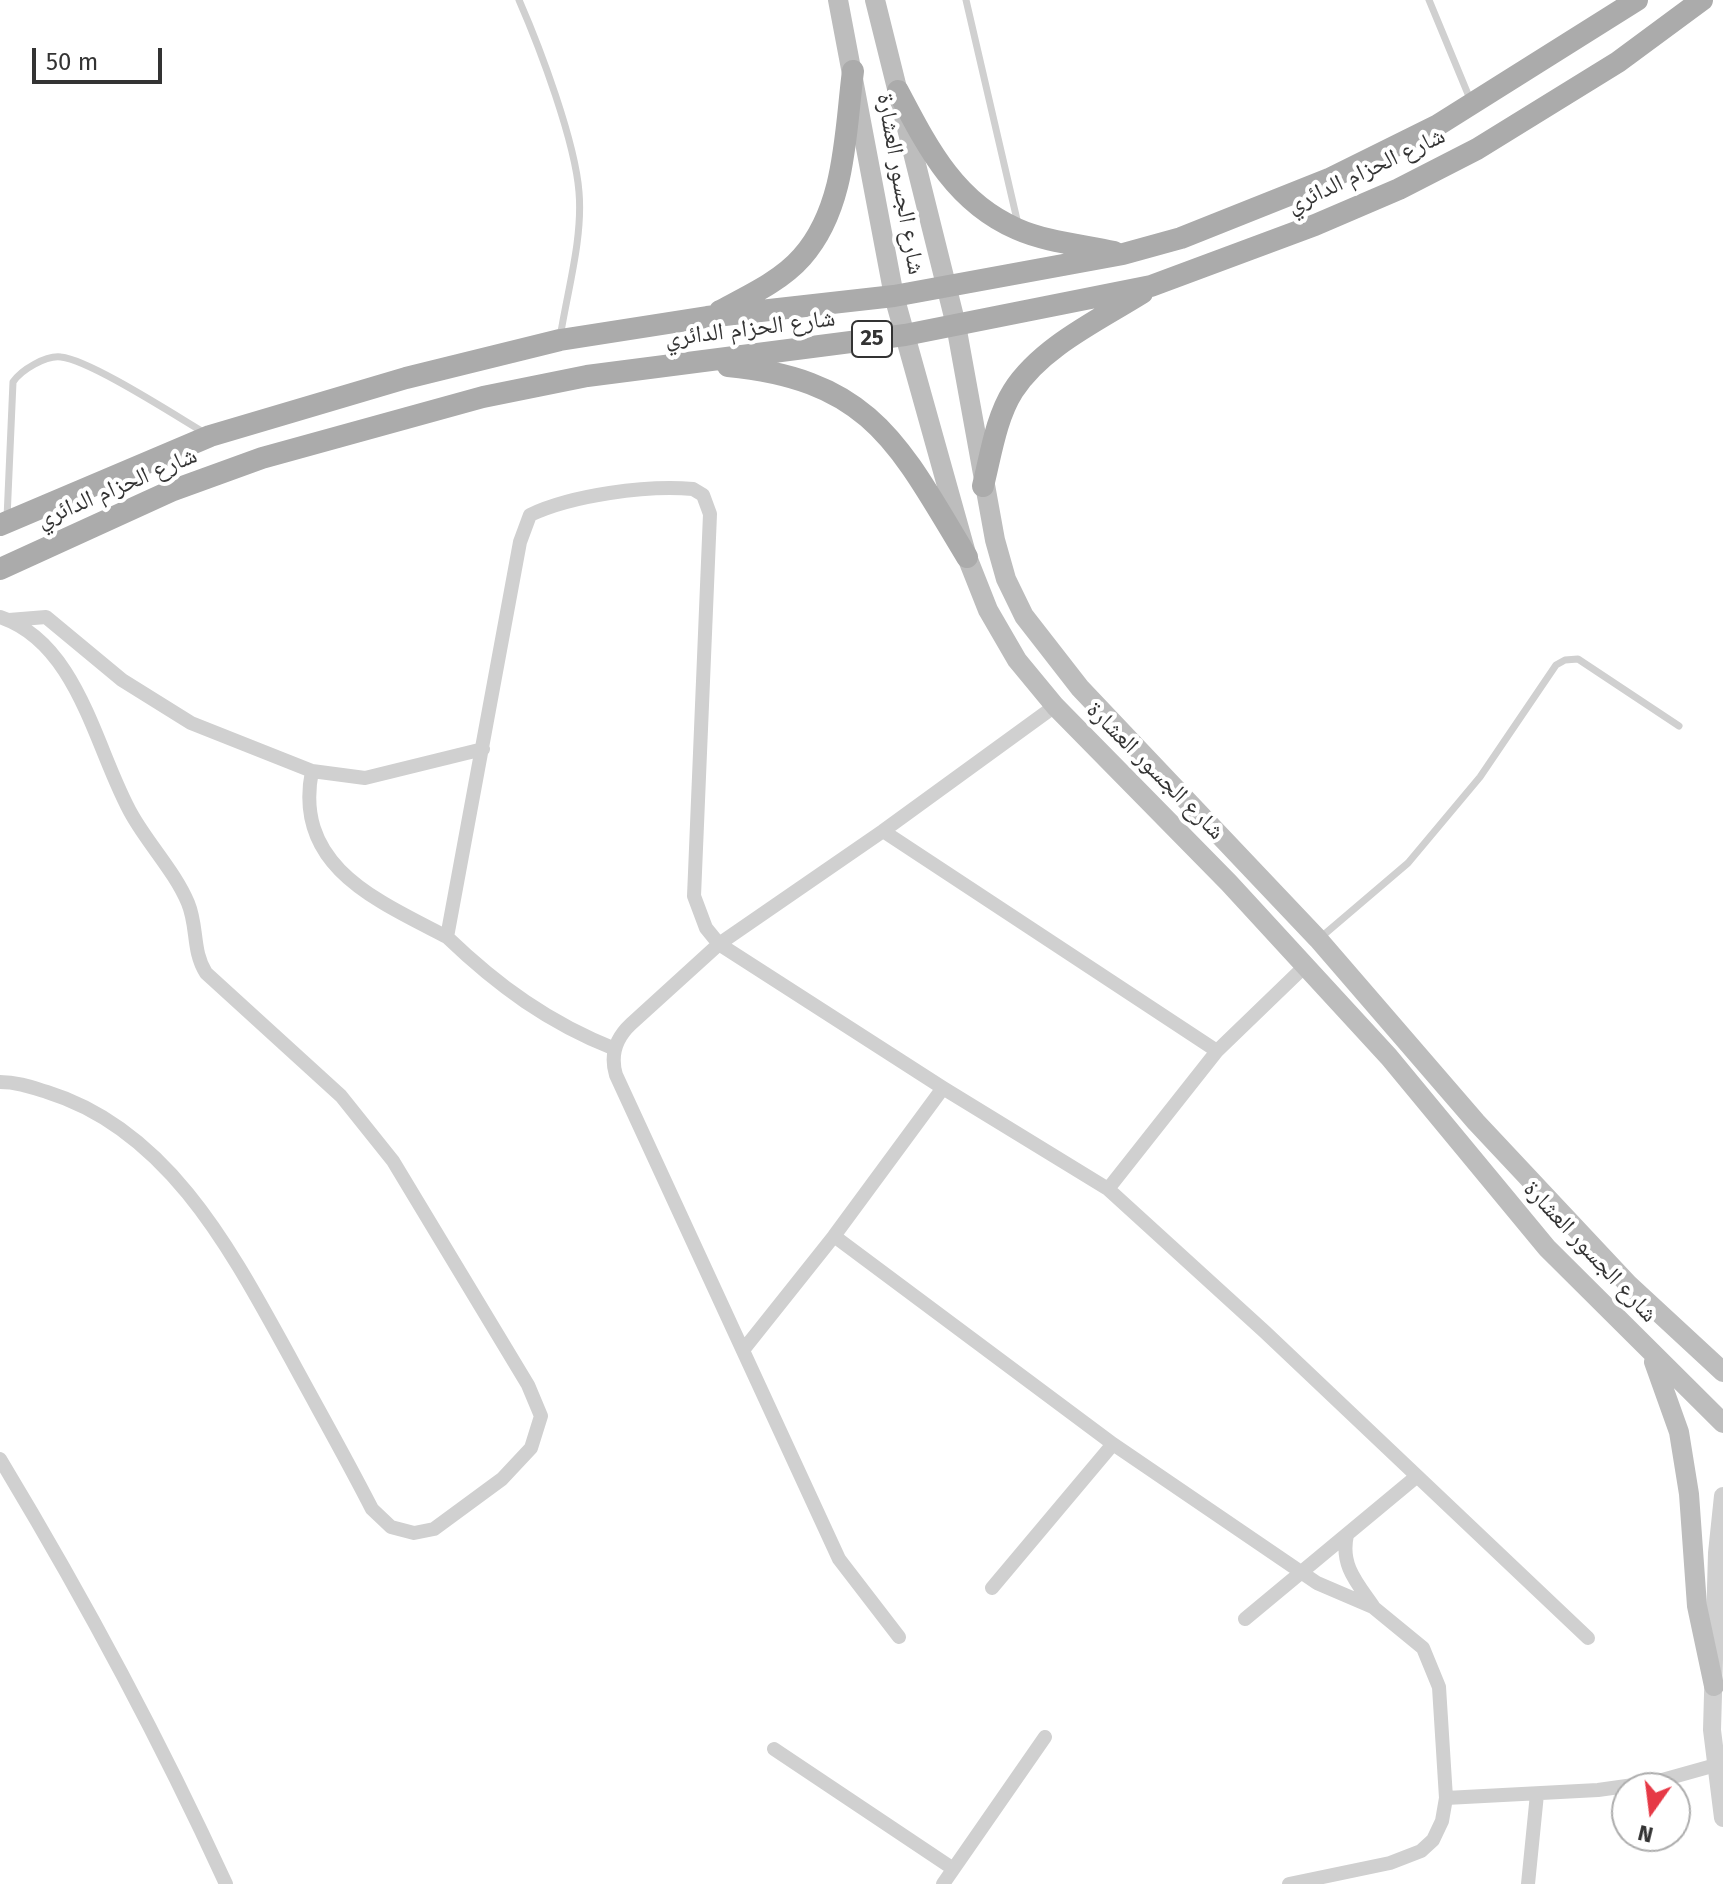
<!DOCTYPE html>
<meta charset="utf-8">
<style>
body{margin:0}
#map{position:relative;width:1723px;height:1884px;overflow:hidden;background:#fff;font-family:"Fira Sans",sans-serif}
canvas{display:block}
.north{position:absolute;left:1611px;top:1772px;width:80px;height:80px;box-sizing:border-box;background:#fff;border:2px solid #adadad;border-radius:50%;rotate:194deg;font-size:22px;font-weight:700;line-height:32px;text-align:center;color:#333}
.north::after{content:'';display:block;margin:auto;width:28px;height:36px;background:#e63946;clip-path:polygon(50% 0,100% 100%,50% 72%,0 100%)}
.scale{position:absolute;left:32px;top:48px;width:130px;height:36px;box-sizing:border-box;border:4px solid #333;border-top:0;padding-left:10px;font-size:24px;line-height:28px;white-space:nowrap;color:#333;-webkit-text-stroke:6px #fff;paint-order:stroke}
</style>
<div id="map">
<canvas width="1723" height="1884"></canvas>
<div class="north">N</div>
<div class="scale">50 m</div>
</div>
<script>
const ctx = document.querySelector('canvas').getContext('2d');
ctx.lineJoin = 'round';
function stroke(path, color, width, dash) { ctx.strokeStyle = color; ctx.lineWidth = width; ctx.lineCap = dash ? 'butt' : 'round'; ctx.setLineDash(dash || []); ctx.stroke(path); }
function label(font, color, halo, rows, align = 'center') {
  ctx.font = font + ' "Fira Sans","Noto Naskh Arabic",sans-serif'; ctx.lineWidth = 8; ctx.setLineDash([]); ctx.textBaseline = 'middle'; ctx.strokeStyle = halo; ctx.fillStyle = color; for (const [text, x, y, turn = 0] of rows) {
    ctx.save(); ctx.translate(x, y); ctx.rotate((+turn || 0) * Math.PI / 180); ctx.textAlign = isNaN(turn) ? turn : align; if (halo) ctx.strokeText(text, 0, 0); ctx.fillText(text, 0, 0); ctx.restore();
  }
}
stroke(new Path2D(`
 M519,0C540,48 575,141 579,192C583,239 567,292 560,338
 M966,0L1018,224
 M1429,0L1470,99
 M7,518L13,382C21,370 46,355 61,357C90,360 176,416 205,433
 M1320,938L1408,863L1480,777L1556,665L1565,660L1578,659L1679,726`), '#d0d0d0', 7);
stroke(new Path2D(`
 M0,617C79,643 96,752 132,815C149,845 175,872 188,903C198,927 192,951 206,973L341,1096L393,1161L528,1385L541,1416L531,1448L502,1479L434,1529L414,1533L391,1527L372,1509C346,1458 318,1409 291,1359C233,1254 170,1130 47,1092C31,1087 17,1082 0,1082
 M9,620L46,617L122,680L191,723L312,771L365,778L483,749
 M312,771C293,866 376,900 447,937
 M883,831L1217,1051
 M615,1049C549,1023 498,986 447,937L520,542L530,515C572,495 646,485 693,489L703,495L710,514L694,896L706,928L719,944L943,1088L1108,1189L1265,1332L1588,1638
 M1108,1189L1217,1051L1304,967
 M834,1236L1113,1444L1317,1583L1373,1607L1423,1648L1439,1687L1446,1798L1442,1821L1433,1840L1421,1851L1390,1863L1289,1884
 M744,1349L834,1236L943,1088
 M0,1459C82,1595 160,1740 226,1884
 M1347,1535C1340,1565 1357,1583 1373,1606
 M992,1588L1113,1444
 M1245,1619L1416,1477
 M899,1637L839,1559L616,1075C610,1055 616,1038 631,1024L719,944L883,831L1055,706
 M774,1749L952,1868
 M1446,1798L1598,1790L1655,1782L1723,1763
 M943,1884L1045,1737
 M1528,1884L1537,1794`), '#d0d0d0', 14);
stroke(new Path2D(`
 M1723,1496L1717,1553L1712,1730L1723,1818`), '#d0d0d0', 18);
stroke(new Path2D(`
 M838,0L894,296L967,557L988,610L1017,660L1055,706L1229,883L1389,1057L1547,1248L1723,1423
 M875,0L956,325L995,540L1006,579L1024,616L1080,688L1318,939L1476,1122L1628,1284L1723,1372
 M1654,1362L1679,1432L1689,1494L1697,1606L1714,1686`), '#bdbdbd', 20);
stroke(new Path2D(`
 M898,91C928,148 955,202 1017,229C1046,242 1083,245 1114,252
 M720,311C748,296 781,281 802,257C846,207 845,133 853,71
 M728,366C872,380 899,445 967,557
 M983,486C991,454 996,418 1013,391C1041,347 1099,320 1142,293
 M0,525L210,436L406,378L560,340L707,317L894,296L1123,254L1181,238L1329,179L1438,125L1637,0
 M0,569L171,491L262,458L483,397L587,376L905,335L1151,286L1315,225L1399,189L1477,149L1618,62L1702,0`), '#ababab', 22);
for (const [x, y, w] of [
 [872,339,40]
]) { const box = new Path2D(); box.roundRect(x - w / 2, y - 18, w, 36, 6); ctx.fillStyle = '#fff'; ctx.fill(box); stroke(box, '#333', 2); }
label('bold 22px', '#333', null, [
 ["25",872,339]
]);
label('24px', '#333', '#fff', [
 ["شارع الحزام الدائري",1366,171,-25],
 ["شارع الجسور العشارة",900,184,80],
 ["شارع الحزام الدائري",750,329,-7],
 ["شارع الحزام الدائري",117,488,-23],
 ["شارع الجسور العشارة",1155,771,45],
 ["شارع الجسور العشارة",1590,1252,47]
]);
</script>
